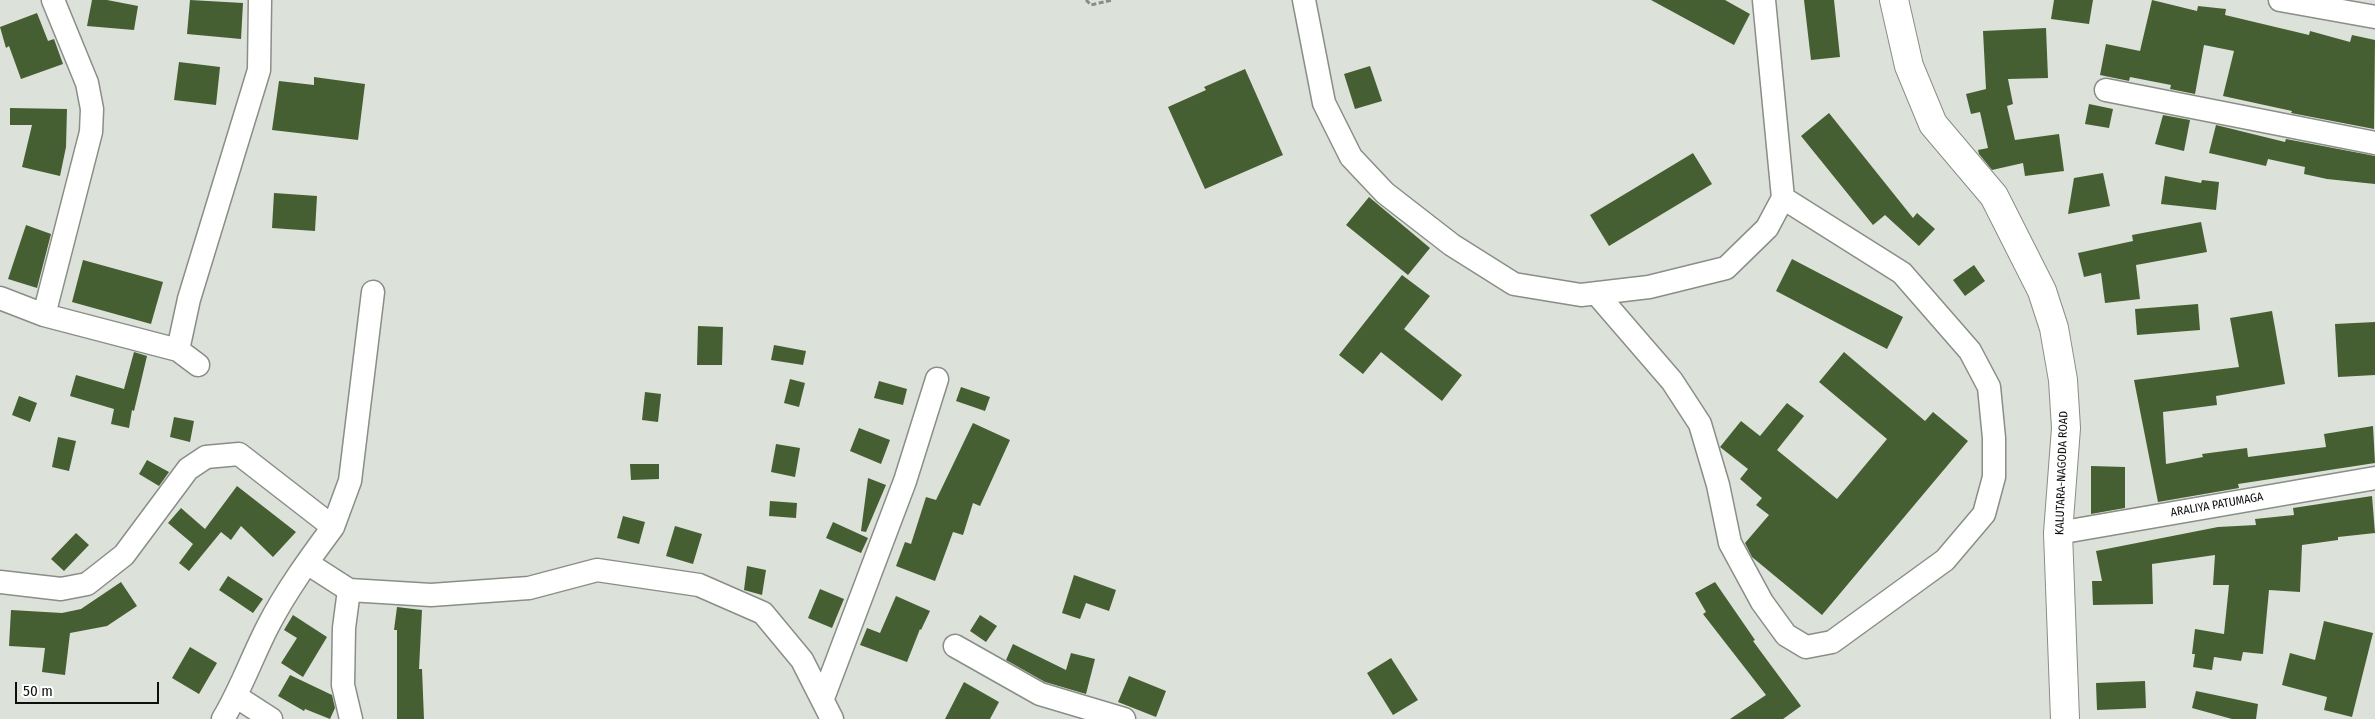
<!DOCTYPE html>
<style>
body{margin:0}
#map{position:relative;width:2375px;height:719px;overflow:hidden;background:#dce1d9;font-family:"Fira Sans Condensed",sans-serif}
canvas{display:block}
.scale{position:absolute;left:15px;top:682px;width:144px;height:22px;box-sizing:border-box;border:2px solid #0d0f0c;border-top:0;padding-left:6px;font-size:15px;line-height:18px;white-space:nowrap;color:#0d0f0c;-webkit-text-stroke:4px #fff;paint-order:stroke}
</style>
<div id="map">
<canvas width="2375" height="719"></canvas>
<div class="scale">50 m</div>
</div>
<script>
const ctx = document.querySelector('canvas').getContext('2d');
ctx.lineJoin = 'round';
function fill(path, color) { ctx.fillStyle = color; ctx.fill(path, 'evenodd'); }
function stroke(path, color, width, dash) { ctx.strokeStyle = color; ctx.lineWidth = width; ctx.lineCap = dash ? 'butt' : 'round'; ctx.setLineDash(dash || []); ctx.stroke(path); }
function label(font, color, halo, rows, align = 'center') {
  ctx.font = font + ' "Fira Sans Condensed",sans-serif'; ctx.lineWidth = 5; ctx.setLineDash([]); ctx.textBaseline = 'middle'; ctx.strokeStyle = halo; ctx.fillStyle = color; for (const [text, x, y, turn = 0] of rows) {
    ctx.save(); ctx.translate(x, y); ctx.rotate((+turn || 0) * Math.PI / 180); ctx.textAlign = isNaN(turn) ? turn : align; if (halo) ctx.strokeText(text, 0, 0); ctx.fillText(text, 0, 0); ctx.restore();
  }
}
fill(new Path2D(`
 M92,0H107L138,6L134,30L87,26Z
 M190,0L243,3L241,39L187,34Z
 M1651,0H1725L1750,14L1734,45Z
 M1804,0H1834L1840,57L1811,60Z
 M2054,0H2093L2089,24L2051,19Z
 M2152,0L2197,11L2198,6L2226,9L2225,15L2309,35L2310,31L2350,42L2352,35L2375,40L2374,129L2291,113L2292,111L2223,96L2234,51L2204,45L2195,94L2170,89L2171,85L2130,77L2129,81L2100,75L2106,44L2140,51Z
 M37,13L48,41L54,39L63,64L21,79L9,46L6,48L0,27Z
 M2046,28L2048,78L2008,79L2013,104L2007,106L2015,140L2059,134L2064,171L2025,176L2023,163L1992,170L1979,154L1978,150L1988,148L1980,112L1971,114L1966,94L1986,89L1983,31Z
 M179,62L220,67L216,105L174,100Z
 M1370,66L1382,101L1355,109L1344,74Z
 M1245,69L1283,155L1205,189L1168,107L1206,90L1204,87Z
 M314,77L365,84L358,140L272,130L279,81L314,85Z
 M2089,104L2113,109L2109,128L2085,124Z
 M10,108L67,109L66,147L60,176L22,167L32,125H10Z
 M1829,113L1913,218L1917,213L1935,229L1919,246L1885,215L1873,225L1801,136Z
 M2163,115L2190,120L2184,151L2155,144Z
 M2216,125L2285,142L2286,139L2375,156V184L2327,179L2304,174L2305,167L2268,159L2266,166L2209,153Z
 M1693,153L1712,184L1609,246L1590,215Z
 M2103,173L2110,206L2068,214L2074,178Z
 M2165,176L2201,183L2202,180L2219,182L2216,210L2161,204Z
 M274,193L317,196L315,231L272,228Z
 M1369,197L1430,248L1408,275L1346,225Z
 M2201,222L2207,252L2136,265L2140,299L2105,303L2101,273L2084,277L2078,253L2133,241L2132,235Z
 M26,225L51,234L37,288L8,279Z
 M1792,259L1903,317L1887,349L1776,291Z
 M83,260L163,282L151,324L72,302Z
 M1974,265L1985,281L1965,296L1953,280Z
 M1402,275L1430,296L1404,329L1462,375L1442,401L1381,352L1363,374L1339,355Z
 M2198,304L2200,330L2137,335L2135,309Z
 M2272,311L2285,384L2216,396L2217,405L2163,412L2166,464L2203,457L2202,454L2247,448L2248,457L2326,447L2324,434L2373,426L2375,463L2238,484L2239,488L2158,502L2134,380L2239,367L2230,318Z
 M2375,322V375L2338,377L2335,324Z
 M698,326L723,327L722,365H697Z
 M774,345L806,351L803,365L771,360Z
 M134,352L147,356L134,411L132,410L129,428L111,424L114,409L70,396L76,375L124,389Z
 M1844,352L1925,421L1933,412L1968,441L1822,615L1752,557L1745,543L1769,515L1756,505L1762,498L1740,479L1748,469L1720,447L1741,421L1760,436L1787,403L1804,416L1777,450L1837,499L1887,439L1819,382Z
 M790,379L805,383L799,407L784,403Z
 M879,381L907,389L903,405L874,398Z
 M961,387L990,397L985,411L956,401Z
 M645,392L661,394L658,422L642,420Z
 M19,396L37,403L30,422L12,415Z
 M174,417L194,421L190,442L170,437Z
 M973,423L1010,440L980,506L973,503L963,535L953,532L935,581L896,566L905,542L911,544L926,497L936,500Z
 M859,428L890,440L881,464L850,451Z
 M58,437L76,441L69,471L52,467Z
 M776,444L800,448L795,477L771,472Z
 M147,460L169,472L159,486L139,474Z
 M630,464H659V479L631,480Z
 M2091,466L2125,467V508L2091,514Z
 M868,478L886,485L866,532L861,531Z
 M237,486L296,532L273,557L241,526L231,540L221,532L189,571L179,563L193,544L168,523L181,508L205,529Z
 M2372,496L2375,533L2338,537V540L2302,545L2300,592L2269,590L2263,654L2243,652L2241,661L2214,657L2212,670L2193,667L2195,654H2192L2195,629L2224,634L2229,585H2213L2215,555L2152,564L2153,604L2093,605L2092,581H2102L2096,551L2218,527L2256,525L2255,519L2294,515L2293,508Z
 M770,501L797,503L796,518L769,516Z
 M623,516L645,522L639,544L617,538Z
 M833,522L868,538L861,553L826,538Z
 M675,526L702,534L693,564L666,556Z
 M76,533L89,545L64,571L51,559Z
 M747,566L766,570L762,595L744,590Z
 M1074,575L1116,590L1109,611L1086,603L1080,619L1062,613Z
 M228,576L263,599L253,613L219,590Z
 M121,582L137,606L107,626L70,633L65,675L42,672L45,648L9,646L11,610L62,613L81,609Z
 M1715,582L1755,640L1753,641L1801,706L1783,719H1730L1766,695L1703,614L1706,612L1695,593Z
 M820,589L844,599L832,628L808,618Z
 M896,596L930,611L921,630L920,629L907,662L860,645L867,628L880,633Z
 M397,607L422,610L419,669H422L424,719H397V630H394Z
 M293,615L327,637L303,677L281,663L297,638L284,630Z
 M980,615L997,626L986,642L970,631Z
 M2324,621L2373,633L2352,717L2324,710L2327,697L2282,685L2290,653L2315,660Z
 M1013,644L1066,670L1071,653L1095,659L1086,694L1045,682L1006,660Z
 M190,647L217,663L199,694L172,678Z
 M1391,658L1418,700L1393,715L1367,673Z
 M290,675L332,695L335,708L330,719L305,709L304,711L278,696Z
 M1129,676L1166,691L1156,717L1118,702Z
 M2145,681L2146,708L2097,710L2096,683Z
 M964,682L999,702L990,719H945Z
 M2196,691L2258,704L2256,719H2232L2192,708Z`), '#455f32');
const street = new Path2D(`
 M1304,0L1324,103L1351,157L1385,193L1452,245L1514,284L1581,295L1649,287L1726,268L1767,228L1783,198L1764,0
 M2280,0L2375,17
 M2106,90L2375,143
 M1596,293L1672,381L1700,424L1718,485L1730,543L1762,602L1786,635L1806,647L1832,642L1945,560L1984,514L1994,477V438L1989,387L1970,351L1902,273L1783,198
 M0,298L44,315L178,350L198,365
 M44,315L91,132L92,109L87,83L53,0
 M178,350L189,299L259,70L260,0
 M333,527L350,481L373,292
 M2058,533L2375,478
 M307,563L349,590L431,595L529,588L597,570L699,585L763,613L802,660L832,719
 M0,582L61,589L87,584L124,555L188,469L206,457L239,454L333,527C310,558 286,591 268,626C252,657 241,689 223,719
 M349,590L344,628L343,685L351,719
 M955,646L1040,694L1124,719
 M237,697L271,719
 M823,698L905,481L937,379`);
const primary = new Path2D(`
 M1894,0L1909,66L1933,124L1994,196L2042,291L2054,328L2063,380L2066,428L2058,533L2065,719`);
stroke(street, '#898e86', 25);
stroke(primary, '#898e86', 30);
stroke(new Path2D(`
 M1086,0L1091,5L1112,0`), '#8a8d87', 3, [5, 2.5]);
stroke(street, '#fff', 22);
stroke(primary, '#fff', 28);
label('12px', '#0d0f0c', '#fff', [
 ["KALUTARA-NAGODA ROAD",2062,473,-88],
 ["ARALIYA PATUMAGA",2217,505,-10]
]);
</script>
